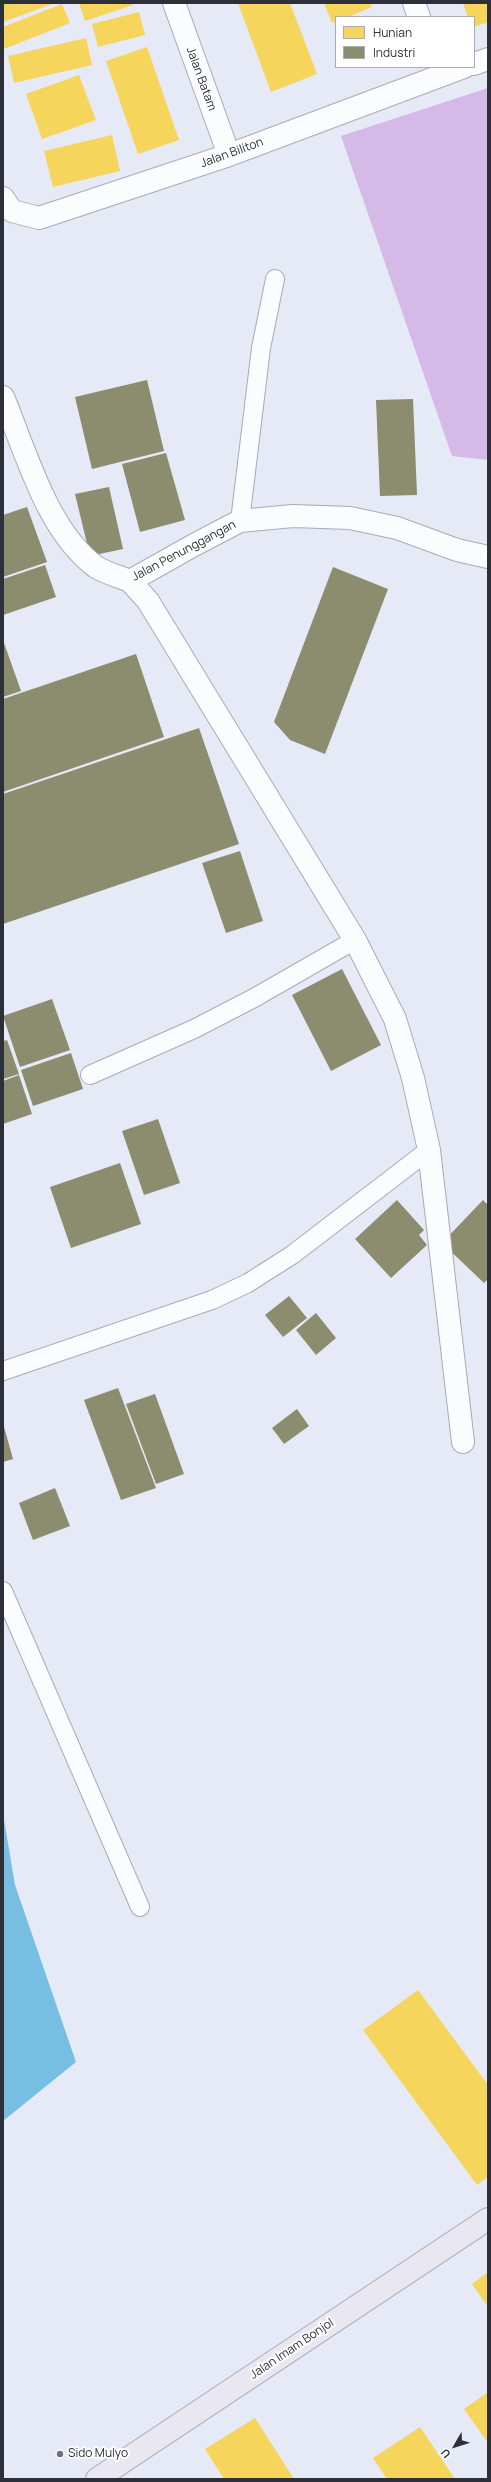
<!DOCTYPE html>
<style>
body{margin:0}
#map{position:relative;width:491px;height:2482px;overflow:hidden;background:#e6e9f6;font-family:Manrope,sans-serif}
canvas{display:block}
.frame{position:absolute;inset:0;border:4px solid #2e3039;pointer-events:none}
.legend{position:absolute;left:335px;top:16px;width:140px;height:52px;box-sizing:border-box;background:#fff;border:1px solid #abacb0;margin:0;padding:5px 7px;list-style:none;font-size:12px;color:#2e3039}
.legend li{display:flex;align-items:center;gap:8px;height:20px}
.legend b{width:20px;border:1px solid #abacb0}
.north{position:absolute;left:435px;top:2426px;width:40px;height:40px;-webkit-text-stroke:3px #fff;paint-order:stroke;rotate:231deg;font-size:11px;font-weight:700;line-height:16px;text-align:center;color:#2e3039}
.north::after{content:'';display:block;margin:auto;width:14px;height:18px;background:#2e3039;clip-path:polygon(50% 0,100% 100%,50% 72%,0 100%)}
</style>
<div id="map">
<canvas width="491" height="2482"></canvas>
<div class="frame"></div>
<ul class="legend">
<li><b style="height:11px;background:#f6d55c"></b>Hunian</li>
<li><b style="height:11px;background:#8c8c6e"></b>Industri</li>
</ul>
<div class="north">U</div>
</div>
<script>
const ctx = document.querySelector('canvas').getContext('2d');
ctx.lineJoin = 'round';
function fill(path, color) { ctx.fillStyle = color; ctx.fill(path, 'evenodd'); }
function stroke(path, color, width, dash) { ctx.strokeStyle = color; ctx.lineWidth = width; ctx.lineCap = dash ? 'butt' : 'round'; ctx.setLineDash(dash || []); ctx.stroke(path); }
function label(font, color, halo, rows, align = 'center') {
  ctx.font = font + ' Manrope,sans-serif'; ctx.lineWidth = 4; ctx.setLineDash([]); ctx.textBaseline = 'middle'; ctx.strokeStyle = halo; ctx.fillStyle = color; for (const [text, x, y, turn = 0] of rows) {
    ctx.save(); ctx.translate(x, y); ctx.rotate((+turn || 0) * Math.PI / 180); ctx.textAlign = isNaN(turn) ? turn : align; if (halo) ctx.strokeText(text, 0, 0); ctx.fillText(text, 0, 0); ctx.restore();
  }
}
fill(new Path2D(`
 M488,88V460L452,456L341,136Z`), '#d5b9e6');
fill(new Path2D(`
 M3,1814L15,1885L76,2062L3,2121Z`), '#76bee2');
fill(new Path2D(`
 M3,3H55L3,22Z
 M79,3H132L133,5L85,21Z
 M238,3H290L317,74L271,92Z
 M324,3H370L372,7L348,17H336V22L332,23Z
 M463,3H488V22L474,27V17H468Z
 M62,4L70,23L4,49L3,27Z
 M139,12L145,35L98,47L92,24Z
 M86,38L92,65L14,83L8,56Z
 M147,47L179,140L138,154L106,61Z
 M79,75L96,120L42,139L26,94Z
 M112,135L120,171L53,187L44,151Z
 M418,1990L488,2085V2177L477,2185L363,2030Z
 M488,2272V2307L472,2284Z
 M488,2392V2443L464,2409Z
 M255,2418L294,2479H224L205,2449Z
 M420,2427L455,2479H387L373,2458Z`), '#f6d55c');
fill(new Path2D(`
 M147,380L164,451L92,469L75,397Z
 M413,399L417,495L380,496L376,400Z
 M166,453L185,520L140,532L122,464Z
 M109,487L123,549L90,556L75,494Z
 M27,507L47,562L3,577V515Z
 M45,565L56,597L3,615V579Z
 M333,567L388,589L325,754L290,740L274,722Z
 M3,640L21,691L3,697Z
 M136,654L164,737L3,792V699Z
 M199,728L239,844L3,924V794Z
 M240,851L263,921L226,933L202,863Z
 M342,969L381,1045L331,1071L292,995Z
 M52,999L70,1050L20,1067L3,1016Z
 M7,1040L19,1074L3,1079V1041Z
 M71,1053L83,1089L33,1106L21,1070Z
 M19,1075L32,1114L3,1124V1081Z
 M158,1119L180,1183L144,1195L122,1131Z
 M120,1163L141,1224L71,1248L50,1187Z
 M397,1200L424,1230L419,1235L427,1245L391,1278L355,1239Z
 M483,1200L488,1205V1279L484,1283L442,1243Z
 M289,1296L307,1318L283,1337L265,1315Z
 M316,1313L336,1338L316,1355L296,1330Z
 M118,1388L156,1488L121,1500L84,1400Z
 M155,1394L184,1474L156,1484L126,1404Z
 M297,1409L309,1426L284,1444L272,1428Z
 M3,1423L13,1459L3,1462Z
 M55,1488L70,1526L33,1540L19,1503Z`), '#8c8c6e');
const lane = new Path2D(`
 M240,521L261,348L275,279
 M90,1075L194,1029L254,998L355,940
 M3,1371L212,1300L248,1283L292,1255L429,1150
 M3,1591L140,1907`);
const street = new Path2D(`
 M174,3L229,155
 M414,3L419,17
 M474,64L488,59
 M3,198L12,211L39,218L229,155L464,67
 M3,397C26,452 47,531 96,567C106,573 120,577 130,581L194,545L240,521L293,516L350,518L397,528L457,550L488,557
 M130,581L148,601L355,940L395,1019L413,1078L429,1150L463,1442`);
const primary = new Path2D(`
 M97,2479L488,2219`);
stroke(lane, '#a9abb5', 20);
stroke(street, '#a9abb5', 24);
stroke(primary, '#aca9bd', 24);
stroke(lane, '#fbfcfe', 18);
stroke(street, '#fbfcfe', 22);
stroke(primary, '#e9e7f0', 22);
for (const [x, y, r, color] of [
 [60,2454,4,"#6e717b"]
]) { const dot = new Path2D(); dot.arc(x, y, r, 0, 2 * Math.PI); ctx.fillStyle = color; ctx.fill(dot); stroke(dot, '#fff', 1.5); }
label('12px', '#2e3039', '#fff', [
 ["Jalan Batam",201,79,70],
 ["Jalan Biliton",232,153,-20],
 ["Jalan Penunggangan",184,551,-28],
 ["Jalan Imam Bonjol",292,2349,-34]
]);
label('12px', '#2e3039', '#fff', [
 ["Sido Mulyo",68,2454]
], 'left');
</script>
